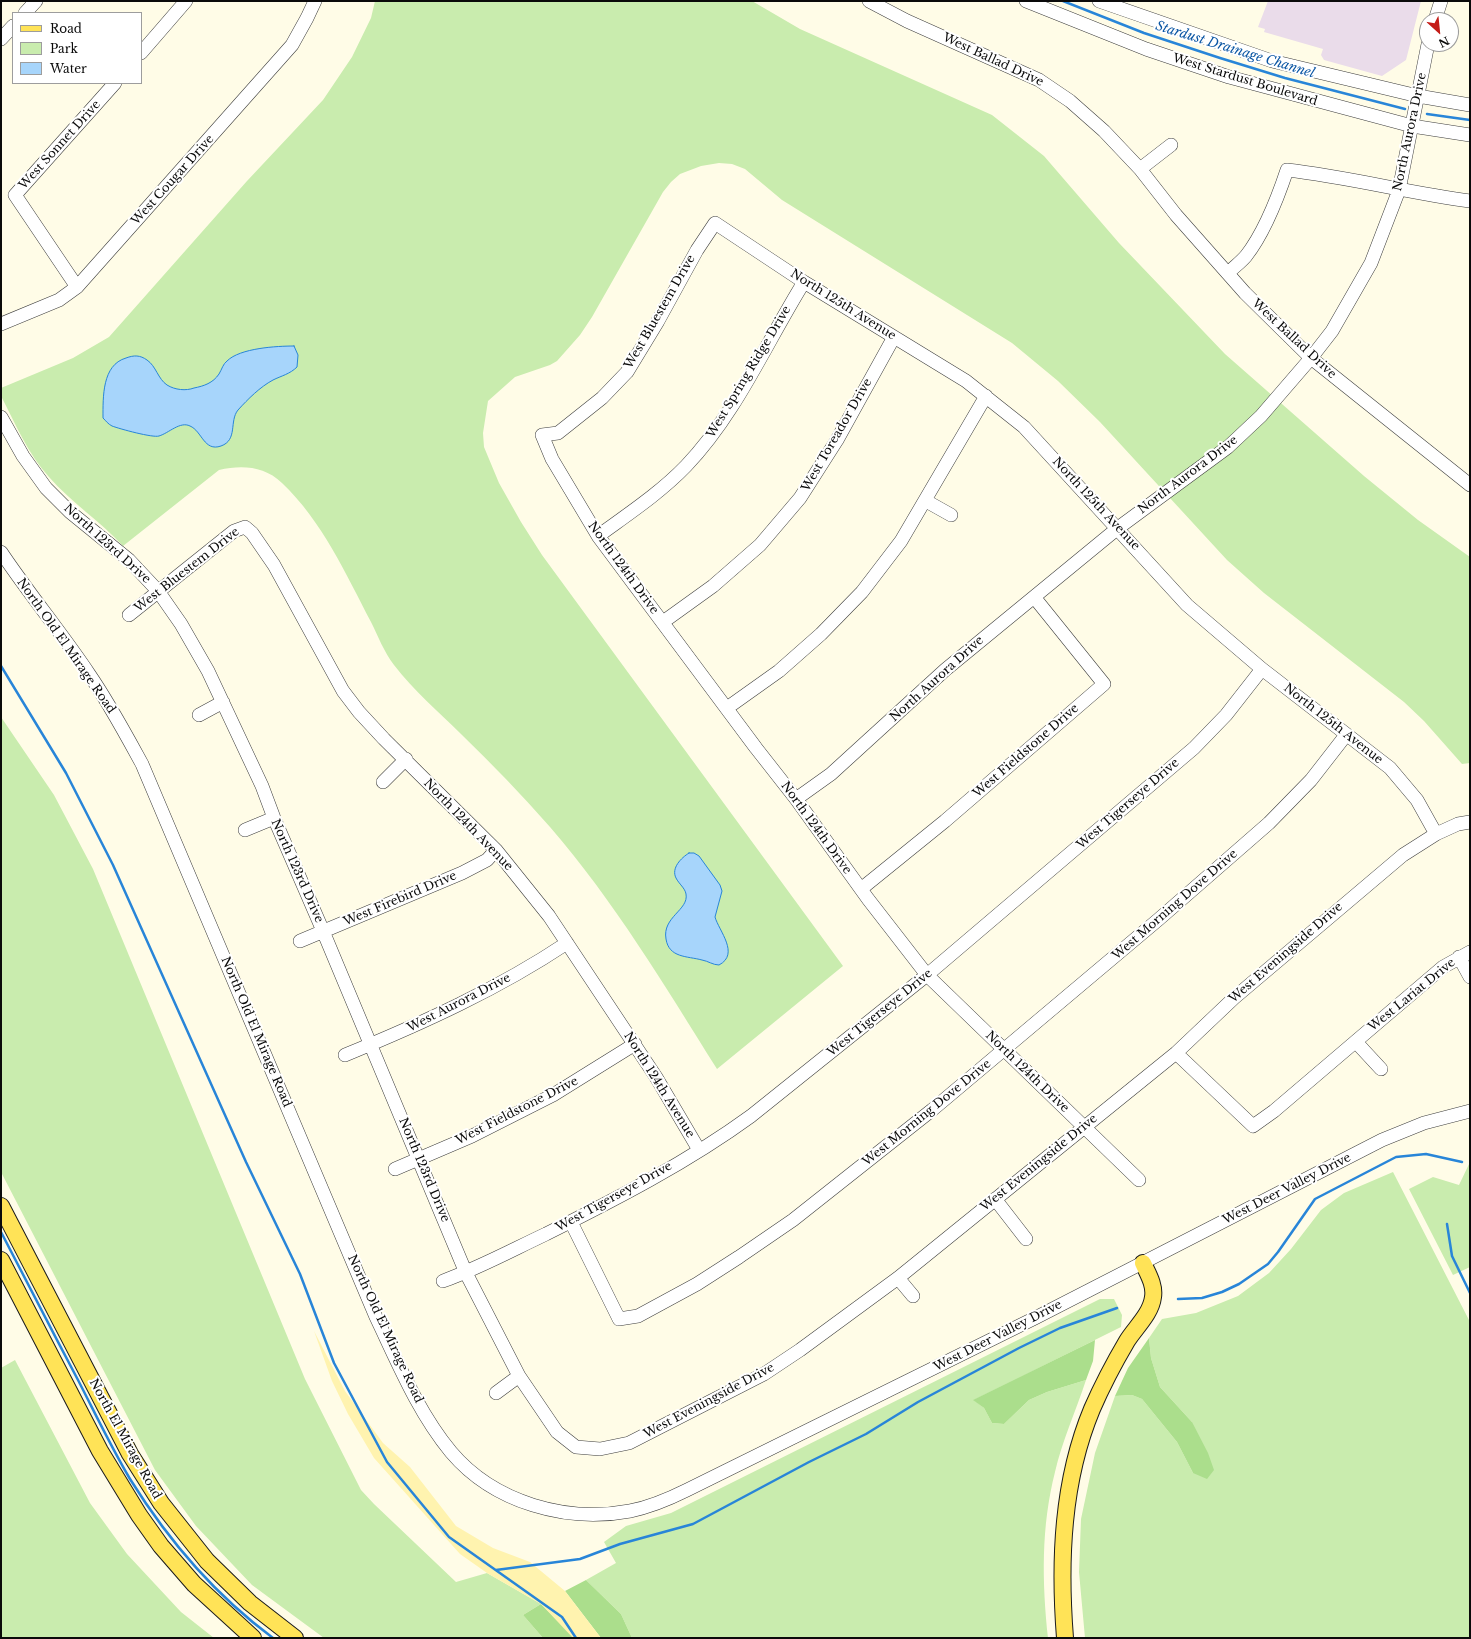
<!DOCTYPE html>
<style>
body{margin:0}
#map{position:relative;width:1471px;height:1639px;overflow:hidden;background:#fffce7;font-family:"Libre Baskerville",serif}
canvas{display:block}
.frame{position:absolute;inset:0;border:2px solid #0a0a0a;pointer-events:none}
.legend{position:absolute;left:12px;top:12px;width:130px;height:72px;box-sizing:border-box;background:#fff;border:1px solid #9d9d9d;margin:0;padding:5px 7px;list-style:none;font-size:12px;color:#0a0a0a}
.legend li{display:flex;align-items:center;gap:8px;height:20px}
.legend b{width:20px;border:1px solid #9d9d9d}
.north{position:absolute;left:1419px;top:12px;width:40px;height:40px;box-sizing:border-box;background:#fff;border:1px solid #9d9d9d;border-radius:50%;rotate:153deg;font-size:11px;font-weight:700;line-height:16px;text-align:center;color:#0a0a0a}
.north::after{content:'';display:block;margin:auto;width:14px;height:18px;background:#c41d18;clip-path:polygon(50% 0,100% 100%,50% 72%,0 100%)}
</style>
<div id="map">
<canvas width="1471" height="1639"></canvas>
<div class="frame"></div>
<ul class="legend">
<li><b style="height:5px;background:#ffe357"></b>Road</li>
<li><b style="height:11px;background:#c9ecae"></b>Park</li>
<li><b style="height:11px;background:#a7d5fb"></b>Water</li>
</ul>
<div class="north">N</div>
</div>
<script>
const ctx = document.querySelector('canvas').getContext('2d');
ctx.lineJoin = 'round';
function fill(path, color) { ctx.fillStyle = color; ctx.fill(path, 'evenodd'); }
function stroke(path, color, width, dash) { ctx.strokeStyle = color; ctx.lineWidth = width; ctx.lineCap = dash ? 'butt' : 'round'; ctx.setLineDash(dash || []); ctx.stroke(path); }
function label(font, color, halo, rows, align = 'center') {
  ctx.font = font + ' "Libre Baskerville",serif'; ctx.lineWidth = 4; ctx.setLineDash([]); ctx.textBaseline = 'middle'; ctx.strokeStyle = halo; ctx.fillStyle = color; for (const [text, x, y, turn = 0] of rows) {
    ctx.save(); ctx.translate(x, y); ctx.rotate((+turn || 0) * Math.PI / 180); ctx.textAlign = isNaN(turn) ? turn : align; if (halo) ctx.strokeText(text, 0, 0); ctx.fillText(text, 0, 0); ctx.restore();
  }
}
fill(new Path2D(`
 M1268,1H1421L1406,60L1382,76L1324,60L1321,55L1323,49L1264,32L1265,29L1258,27Z`), '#eadcea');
fill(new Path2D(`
 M375,1H752L800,29L992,115L1044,156L1119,243L1225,354L1364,476L1418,520L1470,557V763L1462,764L1424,721L1404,702L1264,593L1227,560L1100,422L1058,381L1012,343L782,200L745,169L732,164L719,163L701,166L680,174L671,182L663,192L592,317L580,335L557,361L550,365L515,377L488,401L483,433L484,447L499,483L521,522L542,555L843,966L717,1069C665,986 614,901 550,827C522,795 492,764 461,734C438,711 414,691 394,665C384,652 378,636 371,622C346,574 322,521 282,483C264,466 242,465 219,470L123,546C100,521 72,503 49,477C28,454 15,423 1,396V388L73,358L109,337L247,181L323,100L352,57L371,18Z
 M1,717L54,795L93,869L305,1379L361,1490L374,1504L456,1582L487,1573L541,1604L523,1615L543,1638H324L252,1585L196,1526L155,1470L1,1172Z
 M1470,1162V1267L1453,1275L1409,1189L1433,1177L1459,1185Z
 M1393,1172L1470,1322V1638H1085L1079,1572L1081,1519L1095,1453L1115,1396L1132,1395L1142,1399L1177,1442L1193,1473L1192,1422L1160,1387L1151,1358L1149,1338L1162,1319L1196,1313L1238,1296L1269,1273L1291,1249L1321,1210L1344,1193Z
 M1100,1299H1114L1122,1315L1121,1327L974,1400L984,1408L992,1423L1004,1424L1029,1400L1047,1392L1086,1380C1076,1411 1062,1441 1055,1472C1041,1527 1042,1582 1048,1638H632L621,1614L586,1580L616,1563L604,1542L626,1526L671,1513Z
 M15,1360L90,1503L127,1554L181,1612L214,1638H1V1368Z`), '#c9ecae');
fill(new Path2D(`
 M1149,1338L1151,1358L1160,1387L1192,1422L1208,1453L1214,1470L1207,1479L1193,1473L1177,1442L1142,1399L1132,1395L1115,1396L1128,1368Z
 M1095,1340L1093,1361L1086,1380L1047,1392L1029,1400L1004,1424L992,1423L984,1408L973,1400Z
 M586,1580L621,1614L632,1638H601L565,1591Z
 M541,1604L572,1635L573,1638H543L523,1615Z`), '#abde8c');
fill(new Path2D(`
 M314,1331L345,1391L383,1443L410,1467L456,1526L493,1548L530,1562L565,1591L601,1638H573L541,1604L487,1573L460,1554L374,1458L348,1414L332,1381Z`), '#fff3af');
const water = new Path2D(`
 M294,346L298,355L297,367C290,374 281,376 273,380C260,387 248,399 238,410C229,421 238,440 221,446C204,452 202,431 190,426C180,421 169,433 159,436C153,438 120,429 112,426C108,424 106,421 103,418C103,397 102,365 126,358C134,355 140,355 147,360C156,366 158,379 167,385C175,390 186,391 194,388C204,386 213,383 219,374C222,369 223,364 227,361C240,348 277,346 294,346Z
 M689,853H694L699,856L720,885L722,891L715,917C719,931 740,954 719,965C713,965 708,961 702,960C687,956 669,958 666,939C662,917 689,910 686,894C685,888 679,884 676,878C671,868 681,858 689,853Z`);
fill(water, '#a7d5fb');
stroke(water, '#2885d8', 1);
stroke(new Path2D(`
 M1063,1L1144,33L1220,58L1285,78L1405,109
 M1427,114L1470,120
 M1,666L66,773L113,865L246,1162L300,1274L334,1363L387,1462L449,1537L562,1617L576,1638
 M1447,1224L1452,1256L1470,1293
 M1,1232C27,1282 52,1331 78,1380C95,1413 111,1447 130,1479C168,1540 215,1595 273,1638
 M1178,1299L1202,1298L1222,1292L1239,1284L1268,1264L1278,1252L1315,1199L1396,1157L1426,1154L1462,1162
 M496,1570L580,1559L620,1544L693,1524L809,1462L866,1434L918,1402L1019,1348L1060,1328L1117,1308`), '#2885d8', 2.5);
const minor = new Path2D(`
 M869,1L907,21L1039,80L1070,101L1104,131L1140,169L1176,215L1245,293L1311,358L1470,485
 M1026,1L1146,49L1229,77L1412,126L1470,135
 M1099,1L1272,61L1418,96L1470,105
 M25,13L36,1
 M1435,20L1441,1
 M1,39L13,26
 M141,53L186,1
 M1140,169L1171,145
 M1228,273C1234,267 1241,262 1246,256C1264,233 1278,197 1287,170C1349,177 1409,193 1470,201
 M77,287L15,195L115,83
 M1,324L59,300L77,287L292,45L307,18L315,1
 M1,417L23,456L46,488L70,512L129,560L158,591L181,624L208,671L262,786L274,818L323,931L466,1273L519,1376L557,1432L576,1447L600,1449L629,1443L764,1374L800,1350L898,1278L1176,1053L1234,998L1403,855L1436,834L1458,824L1470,822
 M926,501L951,515
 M598,536C628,514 660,493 686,466C736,414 766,343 804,282
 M1,552C29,594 61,632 89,674C109,703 125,733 142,764L376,1317C398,1363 418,1412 451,1452C494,1503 567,1523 630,1511C650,1507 669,1499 687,1490L1035,1318L1382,1140L1424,1123L1470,1111
 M129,615L234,531L245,527L252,533L274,565L343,691L359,712L384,739L496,850L549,916L656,1077L699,1150
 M663,622L713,586L760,545L800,498L837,440L894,337
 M727,708L779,671L821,634L862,592L901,541L986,396
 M199,715L223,702
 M383,782L406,759
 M796,799L831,774L945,670L1118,528L1228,447L1261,416L1311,358L1332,331L1371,263L1399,190L1428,44
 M245,830L274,818
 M861,889L945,821L1104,684L1034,597
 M300,941L462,873L487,860L496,850
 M1459,957L1470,977
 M1356,1042L1381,1069
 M1176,1053L1253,1126L1274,1111L1443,967L1470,952
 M345,1055C423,1023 498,989 567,943
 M395,1169L472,1136L553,1095L635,1044
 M1139,1180L927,975L868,899L796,799L756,748L598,536L552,459L542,435L558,433L602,398L627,372L658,321L697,250L715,223L804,282L966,381L1024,427L1187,605L1262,669L1390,768L1417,800L1436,834
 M995,1199L1026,1239
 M571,1222L619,1319L638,1316L697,1284L739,1257L793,1220L932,1110L1159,919L1269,823L1311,780L1346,735
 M898,1278L913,1296
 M443,1281C479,1268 512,1250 546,1234C616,1199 688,1162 751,1116L927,975L1194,748L1226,715L1262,669
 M496,1393L519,1376`);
const major = new Path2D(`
 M1,1206L130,1454L161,1503L207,1561L250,1603L295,1638
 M1,1260L100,1451L139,1515L161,1546L194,1584L253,1638
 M1065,1638C1059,1561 1062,1481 1092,1409C1102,1386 1114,1363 1127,1341C1135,1328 1151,1314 1153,1297C1155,1285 1148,1274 1143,1263`);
stroke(minor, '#3d3d3d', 14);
stroke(major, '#1b1b1b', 18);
stroke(minor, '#fff', 13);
stroke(major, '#ffe357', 16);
label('12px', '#0a0a0a', '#fff', [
 ["West Ballad Drive",993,60,25],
 ["West Stardust Boulevard",1245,80,17],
 ["North Aurora Drive",1410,132,-78],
 ["West Sonnet Drive",60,145,-48],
 ["West Cougar Drive",173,180,-48],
 ["North 125th Avenue",843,305,32],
 ["West Bluestem Drive",660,312,-60],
 ["West Ballad Drive",1294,339,43],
 ["West Spring Ridge Drive",749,372,-59],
 ["West Toreador Drive",837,435,-60],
 ["North Aurora Drive",1188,475,-37],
 ["North 125th Avenue",1096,504,47],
 ["North 123rd Drive",107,544,42],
 ["North 124th Drive",623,568,54],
 ["West Bluestem Drive",187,570,-38],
 ["North Old El Mirage Road",66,646,55],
 ["North Aurora Drive",937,679,-42],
 ["North 125th Avenue",1333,724,38],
 ["West Fieldstone Drive",1026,751,-41],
 ["West Tigerseye Drive",1128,804,-41],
 ["North 124th Avenue",468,825,46],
 ["North 124th Drive",816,828,54],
 ["North 123rd Drive",297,871,66],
 ["West Firebird Drive",400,899,-23],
 ["West Morning Dove Drive",1175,905,-41],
 ["West Eveningside Drive",1286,953,-41],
 ["West Lariat Drive",1412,995,-39],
 ["West Aurora Drive",459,1003,-27],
 ["West Tigerseye Drive",880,1013,-39],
 ["North Old El Mirage Road",256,1032,67],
 ["North 124th Drive",1027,1072,44],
 ["North 124th Avenue",659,1085,58],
 ["West Fieldstone Drive",517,1111,-27],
 ["West Morning Dove Drive",927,1113,-39],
 ["West Eveningside Drive",1039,1163,-39],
 ["North 123rd Drive",424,1170,67],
 ["West Deer Valley Drive",1287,1189,-27],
 ["West Tigerseye Drive",614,1197,-29],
 ["North Old El Mirage Road",385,1329,65],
 ["West Deer Valley Drive",998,1336,-27],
 ["West Eveningside Drive",709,1401,-28],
 ["North El Mirage Road",125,1439,61]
]);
label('italic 13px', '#0b56a4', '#fff', [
 ["Stardust Drainage Channel",1235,50,17]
]);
</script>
